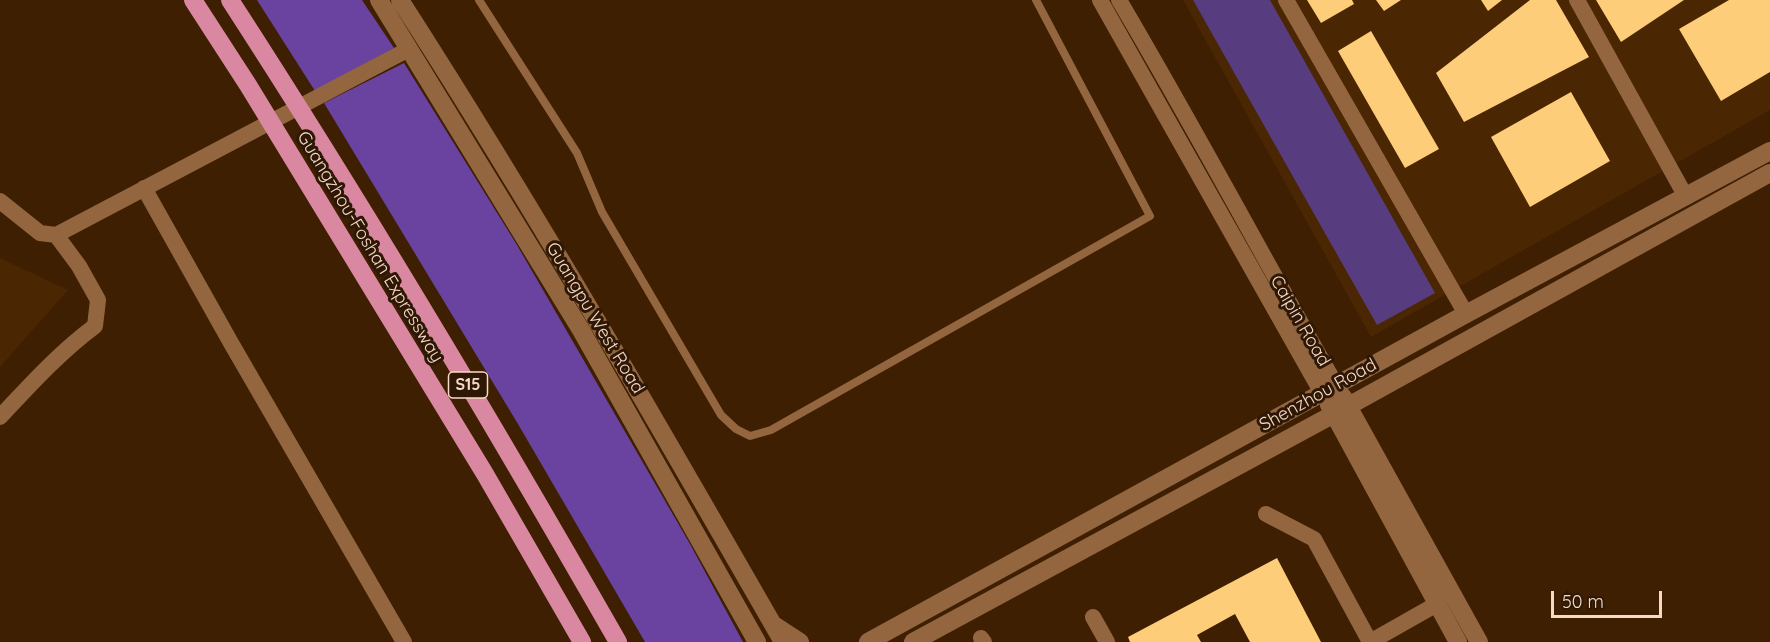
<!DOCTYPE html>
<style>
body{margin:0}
#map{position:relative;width:1770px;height:642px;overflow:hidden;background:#3e1f01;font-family:Quicksand,sans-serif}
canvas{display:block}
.scale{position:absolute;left:1551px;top:591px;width:111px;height:27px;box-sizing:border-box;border:3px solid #f5dbc7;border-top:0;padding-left:8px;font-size:18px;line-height:21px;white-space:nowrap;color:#f5dbc7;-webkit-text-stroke:4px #2e1805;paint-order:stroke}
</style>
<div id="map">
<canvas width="1770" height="642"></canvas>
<div class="scale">50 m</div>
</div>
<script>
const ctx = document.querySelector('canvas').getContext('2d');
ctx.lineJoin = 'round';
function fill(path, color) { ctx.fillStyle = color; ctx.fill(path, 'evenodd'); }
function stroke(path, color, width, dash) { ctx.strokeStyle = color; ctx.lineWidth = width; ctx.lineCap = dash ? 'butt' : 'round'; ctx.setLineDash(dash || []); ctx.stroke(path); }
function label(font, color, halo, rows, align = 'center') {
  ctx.font = font + ' Quicksand,sans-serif'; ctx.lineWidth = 6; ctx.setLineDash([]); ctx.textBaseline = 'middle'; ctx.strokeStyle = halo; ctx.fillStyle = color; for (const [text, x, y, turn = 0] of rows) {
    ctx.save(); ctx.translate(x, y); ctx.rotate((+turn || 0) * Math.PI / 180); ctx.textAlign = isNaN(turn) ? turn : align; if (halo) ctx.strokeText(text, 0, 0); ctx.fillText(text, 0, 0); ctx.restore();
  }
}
fill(new Path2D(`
 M1183,0H1770V110L1371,337Z
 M0,258L68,290L0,367Z`), '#4a2602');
fill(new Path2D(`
 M1193,0H1270L1435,293L1377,325Z`), '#573d7f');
fill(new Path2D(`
 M257,0H362L394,48L315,91Z
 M404,63L517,245L690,544L743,642H645L518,424L324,103Z`), '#69439f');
fill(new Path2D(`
 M1307,0H1352L1354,4L1321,23Z
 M1376,0H1401L1384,11Z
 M1481,0H1502L1488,11Z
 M1530,0H1556L1589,57L1464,122L1436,73Z
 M1596,0H1684L1621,42Z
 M1729,0H1770V72L1721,101L1679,29Z
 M1371,31L1439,149L1405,168L1338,51Z
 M1571,92L1610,161L1530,207L1491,137Z
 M1277,558L1321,642H1250L1235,614L1197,635L1201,642H1130L1128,637Z`), '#fdcd79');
stroke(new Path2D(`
 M479,0L577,153L602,212L721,415L736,429L750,436L771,430L1150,216L1036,0`), '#936640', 8);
stroke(new Path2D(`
 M1100,0L1322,393
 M1119,0C1194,127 1263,257 1336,385
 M1286,0L1466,314
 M1577,0L1686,197
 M144,188L231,343L404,642
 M0,201L40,233L56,235L79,266L98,300L95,326C60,352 30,385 0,417
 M56,235L409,49
 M1266,514L1314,539L1370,642
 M1093,617L1107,642
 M981,638L984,642
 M1370,642L1437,604`), '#936640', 16);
stroke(new Path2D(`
 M379,0L581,330L757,642
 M400,0C535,210 659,426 783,642
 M1343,397L1479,642
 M1329,405L1458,642
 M774,625L800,642
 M868,642L1466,314L1770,151
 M913,642L1334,414L1770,173`), '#936640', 18);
stroke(new Path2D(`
 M193,0L248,85L485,474L582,642
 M230,0C366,210 494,425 618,642`), '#da88a1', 18);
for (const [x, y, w] of [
 [468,385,39]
]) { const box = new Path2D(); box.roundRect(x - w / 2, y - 13, w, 26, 4.5); ctx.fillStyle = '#2e1805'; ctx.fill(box); stroke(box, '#f5dbc7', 1.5); }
label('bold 16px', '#f5dbc7', null, [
 ["S15",468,385]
]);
label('18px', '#f5dbc7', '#2e1805', [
 ["Guangzhou-Foshan Expressway",370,247,59],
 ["Guangpu West Road",595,318,59],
 ["Caipin Road",1300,321,60],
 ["Shenzhou Road",1318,395,-29]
]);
</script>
